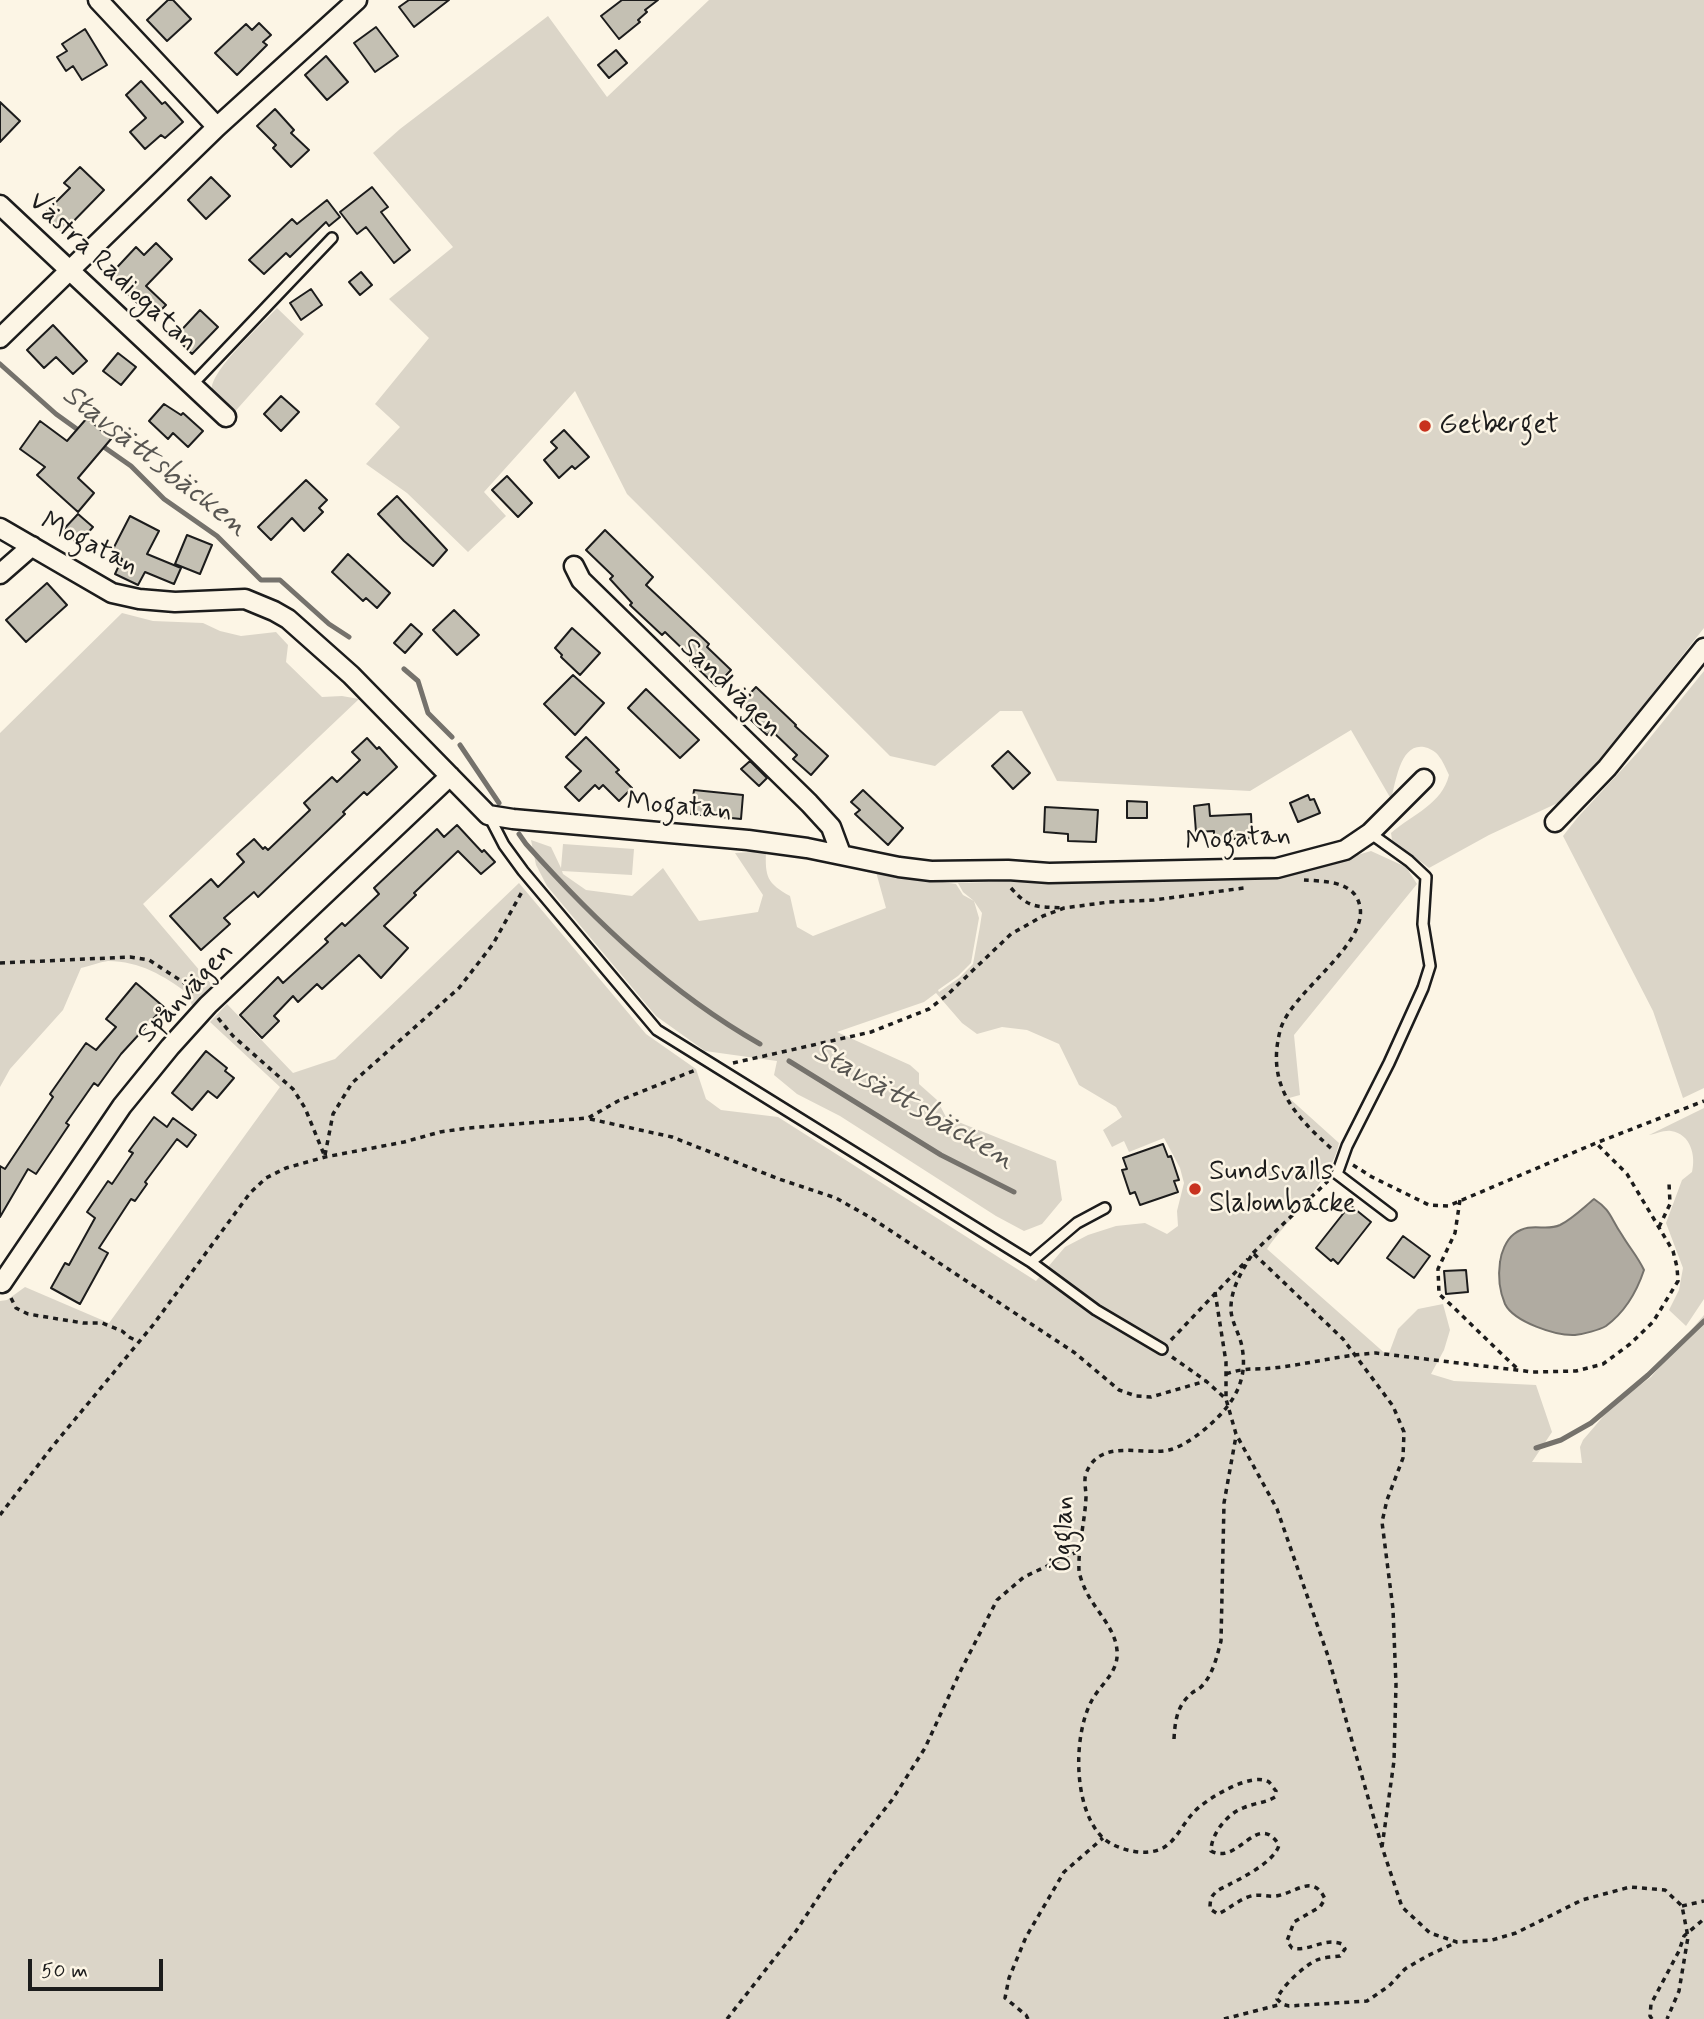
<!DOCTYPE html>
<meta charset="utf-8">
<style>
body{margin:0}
#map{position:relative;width:1704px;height:2019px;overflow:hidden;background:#fcf5e5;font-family:Mynerve,sans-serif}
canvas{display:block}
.scale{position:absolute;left:28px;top:1959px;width:135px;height:32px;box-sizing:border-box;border:4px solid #1c1c1c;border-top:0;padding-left:9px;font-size:21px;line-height:24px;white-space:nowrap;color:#1c1c1c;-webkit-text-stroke:5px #fcf5e5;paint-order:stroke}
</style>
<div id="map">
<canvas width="1704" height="2019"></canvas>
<div class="scale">50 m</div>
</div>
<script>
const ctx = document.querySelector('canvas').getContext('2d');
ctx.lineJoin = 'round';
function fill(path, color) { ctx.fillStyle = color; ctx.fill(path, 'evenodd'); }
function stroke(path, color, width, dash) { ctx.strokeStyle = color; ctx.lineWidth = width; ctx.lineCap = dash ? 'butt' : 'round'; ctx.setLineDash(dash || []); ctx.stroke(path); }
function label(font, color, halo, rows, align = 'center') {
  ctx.font = font + ' Mynerve,sans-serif'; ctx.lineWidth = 5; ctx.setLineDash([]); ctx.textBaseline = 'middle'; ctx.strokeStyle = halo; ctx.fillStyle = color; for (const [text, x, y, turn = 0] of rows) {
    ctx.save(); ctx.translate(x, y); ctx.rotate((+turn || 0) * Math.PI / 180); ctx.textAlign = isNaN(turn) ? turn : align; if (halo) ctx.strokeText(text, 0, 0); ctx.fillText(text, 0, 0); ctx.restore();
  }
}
fill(new Path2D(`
 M709,0H1704V628L1590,773L1562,801L1489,835L1429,868L1392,840L1391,833C1413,814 1442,804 1449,775C1446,769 1443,761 1438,755C1435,751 1429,748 1424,747C1400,743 1396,782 1391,799L1351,730L1250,791L1057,781L1022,711H1000L935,766L890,756L627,494L575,391L484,492L506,516L468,552L407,493L366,464L400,427L375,404L429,338L389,299L453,247L373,153L400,129L548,16L607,97Z
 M277,308L304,334L231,416C224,408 213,399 212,389C211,370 263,323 277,308Z
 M122,613L153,621L203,623L220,631L241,636L276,632L288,645L286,662L322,697L342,696L359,699L143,904L212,985L192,1006L189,994C164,976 140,961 108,961C99,962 90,966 81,968L63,1010L10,1069L0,1087V733Z
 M1704,671V1088L1683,1098L1653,1011L1563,836L1578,817L1640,750Z
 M531,840L551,847L561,868L563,844L634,849L632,875L562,871L563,874L586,890L632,896L663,868L699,921L758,912L763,895L735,853L766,851C765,877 767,883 790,896L797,927L813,936L886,908L876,872L956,884L963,895L974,901L979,918L971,963L958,976L938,990L939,992L959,978L973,964L980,926L982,913L974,901L963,892L958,883L1105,878L1217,879L1271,876L1300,872L1371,851L1406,867L1417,884L1294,1035L1300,1095L1289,1098L1339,1143C1332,1180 1288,1218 1267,1249L1388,1356L1398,1329L1418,1309L1443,1304L1450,1330L1444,1350L1431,1374L1454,1381L1536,1385L1552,1432L1532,1462L1582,1463L1580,1447L1583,1440L1613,1405L1651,1377L1704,1315V2019H0V1301L7,1300L25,1287L109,1323L280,1087L210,1022L227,1004L293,1073L335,1059L519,883L646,1034L696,1069L706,1099L721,1110L778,1117L1036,1281L1065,1247L1088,1235L1116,1226L1145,1223L1167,1234L1178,1226L1177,1211L1184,1183L1180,1168L1164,1138L1129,1152L1124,1141L1112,1147L1103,1130L1122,1117L1116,1107L1079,1085L1059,1044L1027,1030L1002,1027L977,1034L962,1023L936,993L924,1002L837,1032L910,1065L919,1073V1084L937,1100L946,1117L1056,1161L1062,1200L1042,1224L1024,1231L996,1216L840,1116L797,1094L774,1075L777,1061L705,1051L656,1016L547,886L536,865Z
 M1704,1108V1299L1686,1326L1669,1310L1679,1290L1683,1268L1666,1223L1682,1180L1692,1172C1696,1156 1691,1134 1671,1131C1664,1130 1656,1134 1649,1135Z`), '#dbd5c8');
const water = new Path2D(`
 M1594,1199C1612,1211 1610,1218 1622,1235C1629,1247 1638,1257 1644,1270C1637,1291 1625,1312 1606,1326C1599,1330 1584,1334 1575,1335C1556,1336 1514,1322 1505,1304C1499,1290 1498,1276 1500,1262C1501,1253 1506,1240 1514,1234C1531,1221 1545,1232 1560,1225C1572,1219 1583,1208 1594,1199Z`);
fill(water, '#b0aba1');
stroke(water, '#75726c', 2);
stroke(new Path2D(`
 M0,364L56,414L81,432
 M101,445L131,466L164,499L217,536L261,580H280L329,624L349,637
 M404,669L418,681L428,713L452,737
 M460,745L499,803
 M519,834L526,844C596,922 669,992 760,1044
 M789,1061L941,1155L1014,1192
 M1536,1448L1561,1440L1591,1423L1648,1375L1704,1321`), '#75726c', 5);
const building = new Path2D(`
 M168,0H173L191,19L167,41L147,20Z
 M409,0H449L414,27L399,7Z
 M622,0H658L645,10L647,12L638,20L640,22L619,39L601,16Z
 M259,23L271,35L263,42L267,45L237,75L215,53L246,24L252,30Z
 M376,27L398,56L375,72L354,43Z
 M85,29L107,65L82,80L73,66L66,71L57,57L67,51L62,44Z
 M616,50L627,63L609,78L598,65Z
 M326,56L348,82L327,100L305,75Z
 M141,81L162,104L165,102L183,122L165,138L161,135L145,149L130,132L146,118L126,95Z
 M0,102L20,121L0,142Z
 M275,109L294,130L291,133L309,150L291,167L273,148L276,145L257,126Z
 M80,167L104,190L63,232L44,214L70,188L64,183Z
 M211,177L230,196L206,219L188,200Z
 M372,187L388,207L381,212L410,250L394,263L366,227L357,234L340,212Z
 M327,200L340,217L329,226L326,222L290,257L286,253L264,274L249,260L292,219L297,224Z
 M156,243L172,259L146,286L166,305L153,318L109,276L136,247L144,255Z
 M361,272L372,285L360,295L349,282Z
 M311,289L322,305L301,320L290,303Z
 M200,310L218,327L192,354L175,337Z
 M53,325L87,361L73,374L56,357L44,368L27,350Z
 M118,353L136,367L121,385L103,371Z
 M281,396L299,412L281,431L264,414Z
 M164,404L181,415L183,413L203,431L188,447L173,433L168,439L149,421Z
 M87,418L111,439L78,478L94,493L78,512L37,475L45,467L20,449L40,421L67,441Z
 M564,430L589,457L575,469L572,466L559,478L544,460L557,448L551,442Z
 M507,476L532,503L518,517L492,490Z
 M306,480L327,500L319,508L323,512L304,531L292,518L271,540L258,527Z
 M397,496L447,550L433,566L404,541L378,514Z
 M78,514L93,527L78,544L63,530Z
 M130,516L159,531L147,554L181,568L174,584L145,572L138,585L115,574L122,559L111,553Z
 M605,530L653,577L646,585L709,644L707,647L731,670L716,686L690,661L692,658L665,632L662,635L630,605L632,603L610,579L613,576L586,550Z
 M187,535L212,545L200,574L175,564Z
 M348,554L390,593L377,608L366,598L363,601L332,572Z
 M47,583L67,605L26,642L6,620Z
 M454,610L479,635L457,655L433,630Z
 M411,624L422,634L405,653L394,643Z
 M572,628L600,653L580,675L561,657L562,655L555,648Z
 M573,675L604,703L575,735L544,704Z
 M756,687L796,725L795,726L828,756L811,775L793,759L797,755L772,731L767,735L751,720L755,715L741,703Z
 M646,689L699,740L680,758L628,708Z
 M586,737L619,770L616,772L632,788L619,801L603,785L599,789L595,785L579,801L565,787L581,771L566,757Z
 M367,738L377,749L379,747L397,767L367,795L364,792L343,812L345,814L258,897L254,892L224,918L230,924L201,950L170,916L211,879L218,887L244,862L237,854L254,839L263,849L265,847L268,850L310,810L304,803L332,777L337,782L360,760L352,752Z
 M1008,751L1030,773L1013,789L992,766Z
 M750,761L767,778L759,786L741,769Z
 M694,790L743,795L741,819L691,814Z
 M863,790L903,828L888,845L855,814L860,810L851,802Z
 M1308,795L1310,800L1314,799L1320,813L1298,822L1290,803Z
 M1127,801L1147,802V818H1127Z
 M1209,804L1210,816L1251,814L1252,838L1214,840V831L1196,832L1194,806Z
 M1045,807L1098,810L1096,842L1068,841V834L1044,832Z
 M457,825L482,852L484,850L495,862L481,874L458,851L414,893L416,895L384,926L408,948L381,978L359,955L322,989L317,984L298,1002L293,996L274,1016L279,1021L262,1038L240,1015L278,977L283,983L328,942L325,939L342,923L345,926L379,894L374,888L437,829L444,837Z
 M136,983L164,1007L121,1054L98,1086L94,1083L66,1123L69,1125L36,1174L28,1169L0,1217V1166L5,1169L53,1097L50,1094L86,1043L96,1050L116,1027L106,1019Z
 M206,1051L227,1068L225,1071L234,1078L217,1098L208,1091L192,1110L172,1093Z
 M154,1117L167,1127L173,1118L196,1135L187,1147L177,1139L145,1182L147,1184L135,1201L131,1199L99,1248L108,1253L80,1304L51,1288L65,1263L69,1265L95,1218L87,1212L108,1181L112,1184L133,1153L129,1151Z
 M1163,1144L1168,1157L1171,1156L1179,1180L1174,1181L1178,1192L1140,1205L1135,1192L1130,1194L1122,1170L1127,1169L1123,1158Z
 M1350,1205L1371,1222L1338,1264L1333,1259L1331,1261L1316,1248Z
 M1403,1236L1430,1256L1414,1278L1387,1258Z
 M1466,1270L1468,1292L1446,1294L1444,1271Z`);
fill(building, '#c4c0b3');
stroke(building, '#1c1c1c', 2);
const service = new Path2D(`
 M192,385L332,238
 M489,816L504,845L523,871L657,1030L1031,1262L1096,1310L1162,1349
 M1370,833L1409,861L1426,877L1423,924L1430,966L1423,988L1389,1063L1347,1146L1337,1174L1391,1215
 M1031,1262L1077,1223L1105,1208`);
const minor = new Path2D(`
 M98,0L217,127
 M0,205L226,417
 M0,338L217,127L357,0
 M0,528L112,593L139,599L175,602L245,599L274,611L288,619L351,675L488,815L513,819L748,840L807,848L899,867L931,871L1008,870L1049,873L1277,868L1345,850L1370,833L1424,779
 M574,566L581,580L809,803L831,827L841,854
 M0,574L32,546
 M1555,822L1607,768L1704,648
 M2,1283L122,1106L170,1047L208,1005L450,776`);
stroke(service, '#1c1c1c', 14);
stroke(minor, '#1c1c1c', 23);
stroke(new Path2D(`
 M1304,880C1321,881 1348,881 1357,898C1379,940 1290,990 1280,1031C1266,1086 1295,1116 1333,1150
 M1011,888C1029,909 1036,906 1062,908
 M0,963L130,957L149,960L183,982L196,994
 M218,1018L233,1036L293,1089L305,1108L325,1157
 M733,1063L871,1032L929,1009L946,996L1011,934L1043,916L1064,908L1109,902L1154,900L1244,888
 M590,1119L672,1137L779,1179L836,1198L873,1219L1075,1353L1119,1390L1136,1396L1151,1397L1206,1381
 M325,1155L333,1114L352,1083L459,988L493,944L523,890
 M1353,1165L1372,1177L1429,1205L1448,1206L1596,1143L1704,1101
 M1460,1200L1455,1233L1438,1269L1439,1294C1467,1319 1491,1345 1519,1370
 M1659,1227L1670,1204L1669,1183
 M1253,1253L1328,1181
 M1215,1292L1226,1362V1399
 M11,1298L16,1308L28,1314L83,1323H102L122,1331L129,1337L139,1342
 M1171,1340L1248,1259
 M1172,1357L1206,1381L1226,1399L1236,1434L1277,1509L1328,1656L1382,1847L1402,1907L1430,1933L1457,1942L1492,1940L1516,1933L1582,1900L1630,1887L1665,1890L1682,1906L1688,1937L1679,1991L1667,2019
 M1226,1374C1246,1367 1254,1370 1274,1368C1308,1364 1342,1355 1376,1353L1533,1372L1576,1371L1603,1364L1630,1344L1653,1322L1678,1281L1677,1267L1673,1251L1627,1174L1596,1143
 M0,1515L52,1447L153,1325L250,1193L266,1178L286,1168L325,1157L404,1142L440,1132L468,1128L588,1118L618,1101L698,1069
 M1174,1739C1175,1721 1177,1705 1192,1693C1194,1691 1198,1690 1201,1687C1213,1675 1217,1656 1221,1641L1224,1503L1236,1436
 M1382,1847L1394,1761L1396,1684L1393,1609L1382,1522L1387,1500L1403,1458L1404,1432L1393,1406L1343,1339L1253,1253C1242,1271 1230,1289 1231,1311C1232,1323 1240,1335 1242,1347C1247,1374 1239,1394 1221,1414C1209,1427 1186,1446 1169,1450C1143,1456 1102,1438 1087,1471C1083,1479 1086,1488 1086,1497C1085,1521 1078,1546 1079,1571C1080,1577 1083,1585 1086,1591C1095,1610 1116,1629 1117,1651C1119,1673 1100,1684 1091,1702C1073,1737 1073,1809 1103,1838C1111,1845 1122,1849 1132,1851C1142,1853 1153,1853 1163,1848C1177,1840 1183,1823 1194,1812C1206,1799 1252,1771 1269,1782C1270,1783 1275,1790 1276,1791L1275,1797C1265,1803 1254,1803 1243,1808C1227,1814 1211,1834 1211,1851C1239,1866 1257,1810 1279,1845C1275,1861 1244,1877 1230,1884C1226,1887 1218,1889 1215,1893C1210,1897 1210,1904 1210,1909L1218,1914C1229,1909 1237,1901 1248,1897C1258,1893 1266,1897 1276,1896C1296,1893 1313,1873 1325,1899L1320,1907L1294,1922L1287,1941L1292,1948C1310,1952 1324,1937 1342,1944L1345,1949L1340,1956C1333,1957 1324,1957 1317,1960C1305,1965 1281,1987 1277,1999L1282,2004L1289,2006L1367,2001L1389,1986L1405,1969L1427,1956L1457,1942
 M1682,1906L1704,1901
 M727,2019L796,1931L835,1872L892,1800L925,1748L960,1672L997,1600L1024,1577L1081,1550
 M1028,2019L1026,2015L1005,1998L1009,1978L1026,1937L1064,1872L1103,1838
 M1224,2019L1282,2004
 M1652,2019L1650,2016L1651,2004L1679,1951L1684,1936L1704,1919`), '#1c1c1c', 3.5, [5, 5]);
stroke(service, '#fcf5e5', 9);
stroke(minor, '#fcf5e5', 18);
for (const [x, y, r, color] of [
 [1425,426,7,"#c8321e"],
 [1195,1189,7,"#c8321e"]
]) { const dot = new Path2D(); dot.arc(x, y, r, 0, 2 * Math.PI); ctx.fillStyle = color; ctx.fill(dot); stroke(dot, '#fcf5e5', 2.5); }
label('28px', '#1c1c1c', '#fcf5e5', [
 ["Västra Radiogatan",112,273,43],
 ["Mogatan",89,545,27],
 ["Sandvägen",730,689,44],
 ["Mogatan",679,808,5],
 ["Mogatan",1238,840,-4],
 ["Spånvägen",187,994,-47],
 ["Ögglan",1065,1534,-89]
]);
label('28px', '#1c1c1c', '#fcf5e5', [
 ["Getberget",1439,426],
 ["Sundsvalls",1209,1173],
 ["Slalombacke",1209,1205]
], 'left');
label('italic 30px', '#575551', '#fcf5e5', [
 ["Stavsättsbäcken",154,462,38],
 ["Stavsättsbäcken",913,1107,30]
]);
</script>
